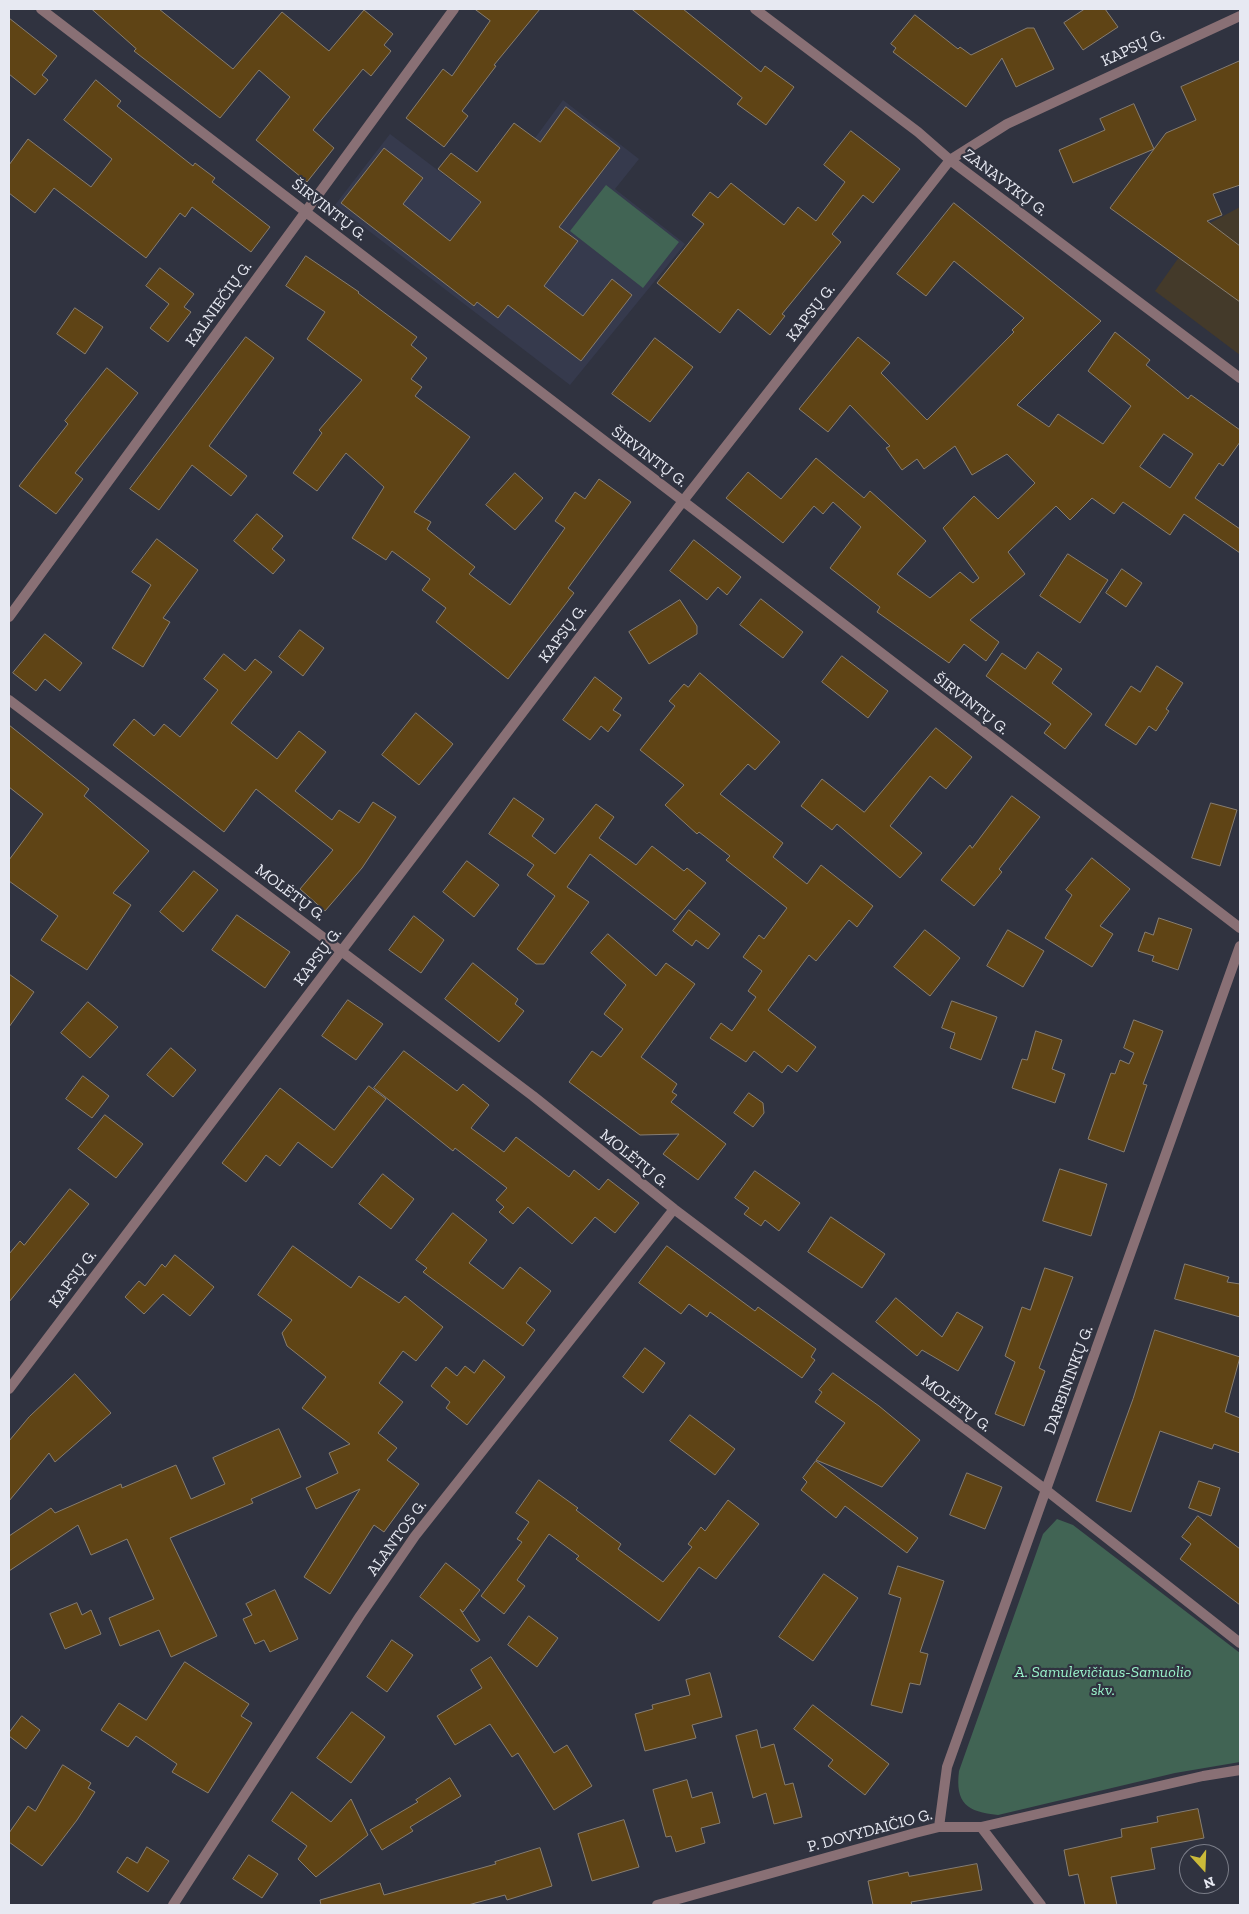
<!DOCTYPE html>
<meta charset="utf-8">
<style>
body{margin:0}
#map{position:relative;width:1249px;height:1914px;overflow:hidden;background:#303340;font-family:"Zilla Slab",serif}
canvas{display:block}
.frame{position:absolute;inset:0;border:10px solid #e7e9f2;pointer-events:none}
.north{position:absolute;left:1179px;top:1844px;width:50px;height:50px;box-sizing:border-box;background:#303340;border:1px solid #797c87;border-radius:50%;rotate:160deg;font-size:14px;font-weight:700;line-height:20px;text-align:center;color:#e7e9f2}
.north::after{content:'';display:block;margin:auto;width:18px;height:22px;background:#cbba39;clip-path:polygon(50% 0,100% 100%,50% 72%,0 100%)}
</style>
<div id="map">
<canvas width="1249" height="1914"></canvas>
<div class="frame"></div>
<div class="north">N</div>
</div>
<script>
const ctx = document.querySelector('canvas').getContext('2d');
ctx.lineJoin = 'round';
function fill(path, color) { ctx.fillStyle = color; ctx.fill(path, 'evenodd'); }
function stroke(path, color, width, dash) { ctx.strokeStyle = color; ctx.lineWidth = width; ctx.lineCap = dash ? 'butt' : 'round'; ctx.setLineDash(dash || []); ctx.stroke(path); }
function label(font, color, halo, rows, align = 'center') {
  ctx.font = font + ' "Zilla Slab",serif'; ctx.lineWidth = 4.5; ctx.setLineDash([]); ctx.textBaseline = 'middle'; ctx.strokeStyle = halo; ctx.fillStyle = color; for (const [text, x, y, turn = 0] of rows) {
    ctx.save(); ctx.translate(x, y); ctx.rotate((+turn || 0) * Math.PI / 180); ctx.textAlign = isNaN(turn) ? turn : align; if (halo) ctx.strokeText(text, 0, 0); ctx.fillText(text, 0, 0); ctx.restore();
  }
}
fill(new Path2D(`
 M1240,207V355L1155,291L1199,229Z`), '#443a2a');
fill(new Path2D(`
 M563,100L639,159L615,189L685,244L570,385L335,205L390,134L485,206Z`), '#363a4d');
fill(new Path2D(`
 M606,185L679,242L643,288L570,231Z
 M1057,1519L1073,1525L1240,1653V1762L1175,1773L998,1815C967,1812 955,1803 959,1771L1043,1534Z`), '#416454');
const building = new Path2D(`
 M92,9H159L233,69L282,12L329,51L364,10L393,34L384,45L391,51L371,76L363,69L313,130L334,148L307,182L256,140L290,97L259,70L220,118L134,51L136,49Z
 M475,9H540L494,65L496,66L462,111L468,116L444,147L406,118L443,69L452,76L490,21Z
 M632,9H683L761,72L765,66L794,87L766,125L737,104L742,98Z
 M1085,9H1105L1118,27L1083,50L1064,23Z
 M915,15L958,49L960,47L971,55L1027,28H1034L1054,69L1016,87L1002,58L966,107L893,52L896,48L891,44Z
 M9,18L57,56L42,75L48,80L35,95L9,74Z
 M1240,61V185L1213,194L1222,215L1207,221L1240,246V302L1110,208L1166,133L1196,120L1181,87Z
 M96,80L121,101L117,106L193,166L195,163L215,178L212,182L270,227L251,252L192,207L185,217L180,213L146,258L54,188L35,213L9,193V165L28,139L91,187L112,159L64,120Z
 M1134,104L1154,149L1073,183L1059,150L1105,130L1100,119Z
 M566,107L620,148L559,227L578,241L544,286L583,316L612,279L632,295L581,361L508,305L498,318L477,302L474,306L341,203L384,148L423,178L403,204L450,241L481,202L438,169L451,153L477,172L514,123L540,142Z
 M851,131L900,169L873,203L863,195L832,234L841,242L782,314L785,316L770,335L738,309L720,333L657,283L704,224L692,215L710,192L718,198L731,183L784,225L798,207L816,221L845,182L824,165Z
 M954,203L1101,321L1017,405L1049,427L1058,414L1103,444L1131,406L1088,371L1115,332L1150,360L1146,365L1188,399L1191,395L1240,430V442L1223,466L1219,463L1195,498L1240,529V553L1184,514L1170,535L1123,502L1114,514L1092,498L1070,520L1056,506L1008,552L1025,574L970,620L999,642L986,661L964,644L949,663L877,612L880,607L830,568L861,527L833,502L823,514L814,506L783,543L726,498L748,472L781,499L816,458L864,498L870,491L926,541L897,574L930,598L960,572L973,583L979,578L943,528L974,496L998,519L1035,483L1007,454L972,475L955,446L924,469L917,459L902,470L886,448L890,446L850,405L828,432L799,409L858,337L890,363L881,373L927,420L1014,332L1012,330L1024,318L954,261L926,296L897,274ZM1164,434L1193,454L1170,488L1140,467Z
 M306,256L359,292L358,293L417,337L411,345L427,358L411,379L422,387L415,396L470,437L414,512L431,522L427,529L475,567L469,574L510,605L565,528L555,521L575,492L585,499L599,479L631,502L568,588L574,593L508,679L436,622L446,608L422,590L430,579L392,551L386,560L352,538L384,487L346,453L317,491L293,473L322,433L319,430L362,380L307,339L325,312L286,286Z
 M160,268L194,294L184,307L191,312L168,342L150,328L169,304L146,286Z
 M75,308L103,327L85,354L57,334Z
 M246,337L274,358L209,446L247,476L231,496L192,465L159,510L130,489Z
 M655,338L693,367L650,422L612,394Z
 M107,368L138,393L75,473L83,479L56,514L19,486L68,424L65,421Z
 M515,473L543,498L515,530L486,505Z
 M257,514L283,536L272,549L285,560L273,574L234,541Z
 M157,539L198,570L163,618L170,622L143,667L112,648L151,585L132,572Z
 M694,540L741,577L727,595L718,587L707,600L670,571Z
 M1068,554L1108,580L1080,623L1040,596Z
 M1122,569L1142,583L1126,607L1106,593Z
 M761,599L803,632L783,658L740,625Z
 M680,600L697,626V634L649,664L629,632Z
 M300,630L324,648L303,676L279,657Z
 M45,634L82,663L60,691L45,679L36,691L13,673Z
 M1038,652L1062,669L1052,683L1092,714L1065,749L1044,733L1051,724L986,676L1002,653L1025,669Z
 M224,654L245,671L255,659L272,672L231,723L277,759L299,731L326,752L295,791L332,820L339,810L359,823L373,802L396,817L362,868L325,911L300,889L333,850L256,789L224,832L113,745L134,719L154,736L164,724L180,737L218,690L204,679Z
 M842,656L888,691L868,718L822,682Z
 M1157,666L1183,683L1166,709L1169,711L1156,731L1149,726L1136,745L1105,725L1131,686L1140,692Z
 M700,673L780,742L755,770L748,764L720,794L783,843L773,857L807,884L821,865L873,906L857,927L849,920L816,961L809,955L768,1010L816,1047L797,1072L788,1065L782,1073L754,1051L746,1062L710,1038L721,1023L732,1031L756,997L748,991L762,971L743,957L759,935L764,939L787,908L726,860L730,856L699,832L697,834L665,805L684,785L640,750L675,706L669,701L684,684L688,687Z
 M595,677L622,698L613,710L621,715L608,732L601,726L590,740L563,720Z
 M416,713L453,744L419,785L382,755Z
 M9,725L89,789L84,796L149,851L113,893L131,905L87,970L41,940L58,916L9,881V860L43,814L9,787Z
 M936,728L972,757L946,789L930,776L890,826L922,853L900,878L837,824L832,830L801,806L822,779L864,812Z
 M1012,796L1040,817L999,869L1002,872L974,906L941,880L970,845L972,848Z
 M514,798L544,819L532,836L555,854L596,804L614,817L599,838L636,865L652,846L684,871L687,868L706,883L675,920L590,854L567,887L589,902L544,964H536L517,949L555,896L527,875L534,865L489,834Z
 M1211,803L1237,810L1220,866L1192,858Z
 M1092,858L1130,889L1100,926L1113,934L1092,967L1045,938L1072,895L1066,890Z
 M467,861L499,885L474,917L443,892Z
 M194,871L218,890L183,932L160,912Z
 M689,910L720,934L708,949L696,940L692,946L673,931Z
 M237,915L290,952L265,988L212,950Z
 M414,916L444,940L421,973L389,950Z
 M1159,918L1192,929L1178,970L1152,961L1154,956L1138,951L1145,932L1153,935Z
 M925,930L960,958L930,996L894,967Z
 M1008,930L1044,951L1023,987L987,966Z
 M608,934L656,976L666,963L695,984L641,1057L677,1084L672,1092L677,1095L671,1102L726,1144L698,1180L663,1154L679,1134L640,1135L569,1082L592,1051L601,1057L623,1029L604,1014L626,985L591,953Z
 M473,963L518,999L515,1004L524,1011L499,1042L445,999Z
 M9,974L34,992L9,1027Z
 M348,1000L383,1024L356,1060L322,1036Z
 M952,1001L997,1017L981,1060L950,1048L955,1033L942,1028Z
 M88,1002L118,1027L90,1058L61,1033Z
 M1134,1020L1163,1031L1143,1084L1147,1085L1124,1152L1088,1139L1111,1073L1115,1074L1120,1060L1129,1064L1134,1053L1124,1048Z
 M1036,1031L1062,1040L1052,1069L1065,1074L1055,1103L1012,1088L1022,1059L1027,1060Z
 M171,1048L196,1070L173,1097L147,1075Z
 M404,1051L457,1091L463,1084L489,1105L471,1128L504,1152L516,1137L569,1177L574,1170L599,1190L608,1179L639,1203L615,1233L595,1217L572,1244L528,1207L513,1224L499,1212L504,1207L496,1200L507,1188L455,1148L453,1151L374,1088Z
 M83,1076L109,1096L92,1118L66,1099Z
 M369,1086L386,1099L332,1168L298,1142L280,1166L266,1155L246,1182L222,1163L280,1088L334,1130Z
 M749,1093L763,1103L764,1113L753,1127L734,1113Z
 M105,1115L143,1144L116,1178L78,1149Z
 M1060,1169L1107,1184L1091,1236L1043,1221Z
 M755,1171L800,1203L779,1231L765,1220L761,1226L744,1214L749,1208L735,1198Z
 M383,1174L414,1199L391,1229L359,1204Z
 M70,1189L89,1204L9,1302V1254L20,1241L24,1245Z
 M453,1213L487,1240L469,1263L503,1289L520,1267L551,1291L526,1323L535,1330L523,1346L423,1272L427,1268L416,1260Z
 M831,1217L885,1254L862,1288L808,1252Z
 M293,1246L351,1288L359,1276L399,1303L405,1296L443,1327L416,1361L403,1351L379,1383L403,1402L378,1433L397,1448L387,1460L419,1484L384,1532L374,1525L330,1594L304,1577L360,1489L316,1509L306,1488L338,1473L329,1453L350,1444L302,1408L326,1377L287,1346L282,1333L292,1320L258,1295Z
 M667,1246L755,1311L758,1307L816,1349L811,1357L815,1360L802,1378L710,1312L707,1317L689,1304L681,1314L639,1283Z
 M175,1255L214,1287L190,1316L163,1294L144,1314L125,1297L139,1281L145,1286L162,1264L165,1267Z
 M1185,1264L1229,1277L1227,1282L1240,1284V1317L1175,1299Z
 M1045,1268L1073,1277L1039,1368L1045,1371L1024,1426L995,1414L1015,1362L1005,1356L1022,1307L1030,1310Z
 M896,1298L942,1337L957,1312L983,1327L958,1371L922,1350L917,1356L876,1322Z
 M1155,1330L1240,1357L1225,1412L1240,1418V1453L1214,1444L1212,1449L1160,1431L1131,1512L1096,1501L1133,1399Z
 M645,1348L665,1363L643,1393L623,1377Z
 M484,1360L505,1377L467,1425L446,1408L450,1402L431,1386L446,1367L457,1376L465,1366L474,1373Z
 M833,1373L879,1406L920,1440L882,1487L816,1460L845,1423L815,1402L822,1392L819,1390Z
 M75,1374L111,1413L55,1462L49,1453L9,1501V1441L29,1417Z
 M690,1415L735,1449L715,1475L670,1441Z
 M279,1429L301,1477L251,1499L253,1503L170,1538L217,1636L171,1657L159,1630L120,1646L109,1618L154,1599L127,1539L91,1555L78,1525L9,1571V1536L51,1508L55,1513L121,1484L122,1488L176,1465L191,1499L225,1484L213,1458Z
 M816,1461L918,1538L907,1553L845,1506L836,1518L801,1490L807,1482L803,1478Z
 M967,1473L1002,1487L985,1529L950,1515Z
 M539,1480L578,1508L576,1510L621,1544L618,1549L663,1582L692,1547L688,1544L701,1527L705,1531L728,1500L759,1524L716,1579L699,1567L659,1621L576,1559L579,1556L549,1534L517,1580L525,1586L504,1614L481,1596L522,1542L517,1539L529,1522L516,1513Z
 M1199,1481L1220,1488L1211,1516L1189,1508Z
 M1198,1516L1240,1549V1605L1180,1559L1191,1544L1182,1537Z
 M446,1563L480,1590L463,1612L460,1609L480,1640L477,1642L420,1597Z
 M898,1566L944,1581L920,1652L928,1654L920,1685L910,1683L902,1713L871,1705L901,1598L889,1594Z
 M824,1574L858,1598L813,1661L779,1637Z
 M275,1590L298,1639L270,1652L264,1640L255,1644L243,1619L252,1615L246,1604Z
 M77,1603L82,1615L91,1610L101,1634L65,1649L50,1614Z
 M529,1616L558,1638L537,1667L508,1645Z
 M392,1640L413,1655L387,1692L367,1677Z
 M491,1657L554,1753L567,1745L592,1786L554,1810L518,1753L512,1757L490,1724L455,1745L437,1716L482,1688L471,1670Z
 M185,1662L249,1704L241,1716L252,1723L208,1793L172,1772L177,1764L136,1736L128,1747L101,1730L119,1703L146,1720Z
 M710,1673L722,1717L692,1725L696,1738L645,1751L635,1714L653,1709L652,1705L690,1695L686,1680Z
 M813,1705L889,1764L865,1795L828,1766L833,1760L794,1729Z
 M352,1712L385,1737L351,1783L317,1758Z
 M22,1716L40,1730L26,1749L9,1736V1733Z
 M757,1730L761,1748L774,1744L785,1785L793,1783L802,1817L774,1824L766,1793L753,1798L736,1736Z
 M63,1765L91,1783L88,1788L95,1792L77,1820L42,1866L9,1842V1833L28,1806L35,1811Z
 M450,1778L461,1796L410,1827L413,1831L382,1850L370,1830L418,1802L416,1800Z
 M687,1780L692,1798L712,1792L720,1823L701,1828L705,1843L676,1852L671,1836L666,1837L653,1790Z
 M292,1792L331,1822L351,1799L368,1835L316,1877L298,1859L307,1846L272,1821Z
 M1198,1809L1204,1838L1151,1848L1155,1869L1111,1877L1117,1905H1085L1078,1874L1069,1876L1064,1850L1122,1837L1121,1829L1158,1822L1157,1817Z
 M624,1820L639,1867L592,1881L578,1834Z
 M147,1847L169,1861L148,1892L117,1872L127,1857L137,1863Z
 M540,1848L552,1886L507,1900L505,1895L468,1905H321L320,1900L380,1883L384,1895L496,1864L495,1862Z
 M249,1855L278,1874L262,1898L233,1879Z
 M977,1864L982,1890L911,1902L912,1905H873L868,1881L908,1872L909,1876Z`);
fill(building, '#5f4415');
stroke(building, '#877d6f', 1);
stroke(new Path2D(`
 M41,9L1240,928
 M755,9L918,132L950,160L1240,378
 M9,617L454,9
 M9,700L533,1096L674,1209L1046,1490L1240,1643
 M9,1389L683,501L950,160L1007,124L1240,16
 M939,1827L947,1767L1240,946
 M981,1827L1041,1905
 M173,1905L360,1616L415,1536L674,1209
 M657,1905L915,1833L939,1827H981L1203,1776L1240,1770`), '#897075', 10);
label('16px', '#e7e9f2', '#303340', [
 ["KAPSŲ G.",1133,48,-25],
 ["ZANAVYKŲ G.",1005,183,37],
 ["ŠIRVINTŲ G.",329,210,38],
 ["KALNIEČIŲ G.",219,304,-54],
 ["KAPSŲ G.",811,313,-52],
 ["ŠIRVINTŲ G.",649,457,37],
 ["KAPSŲ G.",563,634,-53],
 ["ŠIRVINTŲ G.",971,704,38],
 ["MOLĖTŲ G.",290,893,37],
 ["KAPSŲ G.",318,957,-53],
 ["MOLĖTŲ G.",634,1159,39],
 ["KAPSŲ G.",73,1279,-53],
 ["DARBININKŲ G.",1069,1380,-70],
 ["MOLĖTŲ G.",956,1404,37],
 ["ALANTOS G.",397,1538,-54],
 ["P. DOVYDAIČIO G.",870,1831,-15]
]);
label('italic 16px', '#9af2cb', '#303340', [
 ["A. Samulevičiaus-Samuolio",1103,1672],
 ["skv.",1103,1690]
]);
</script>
